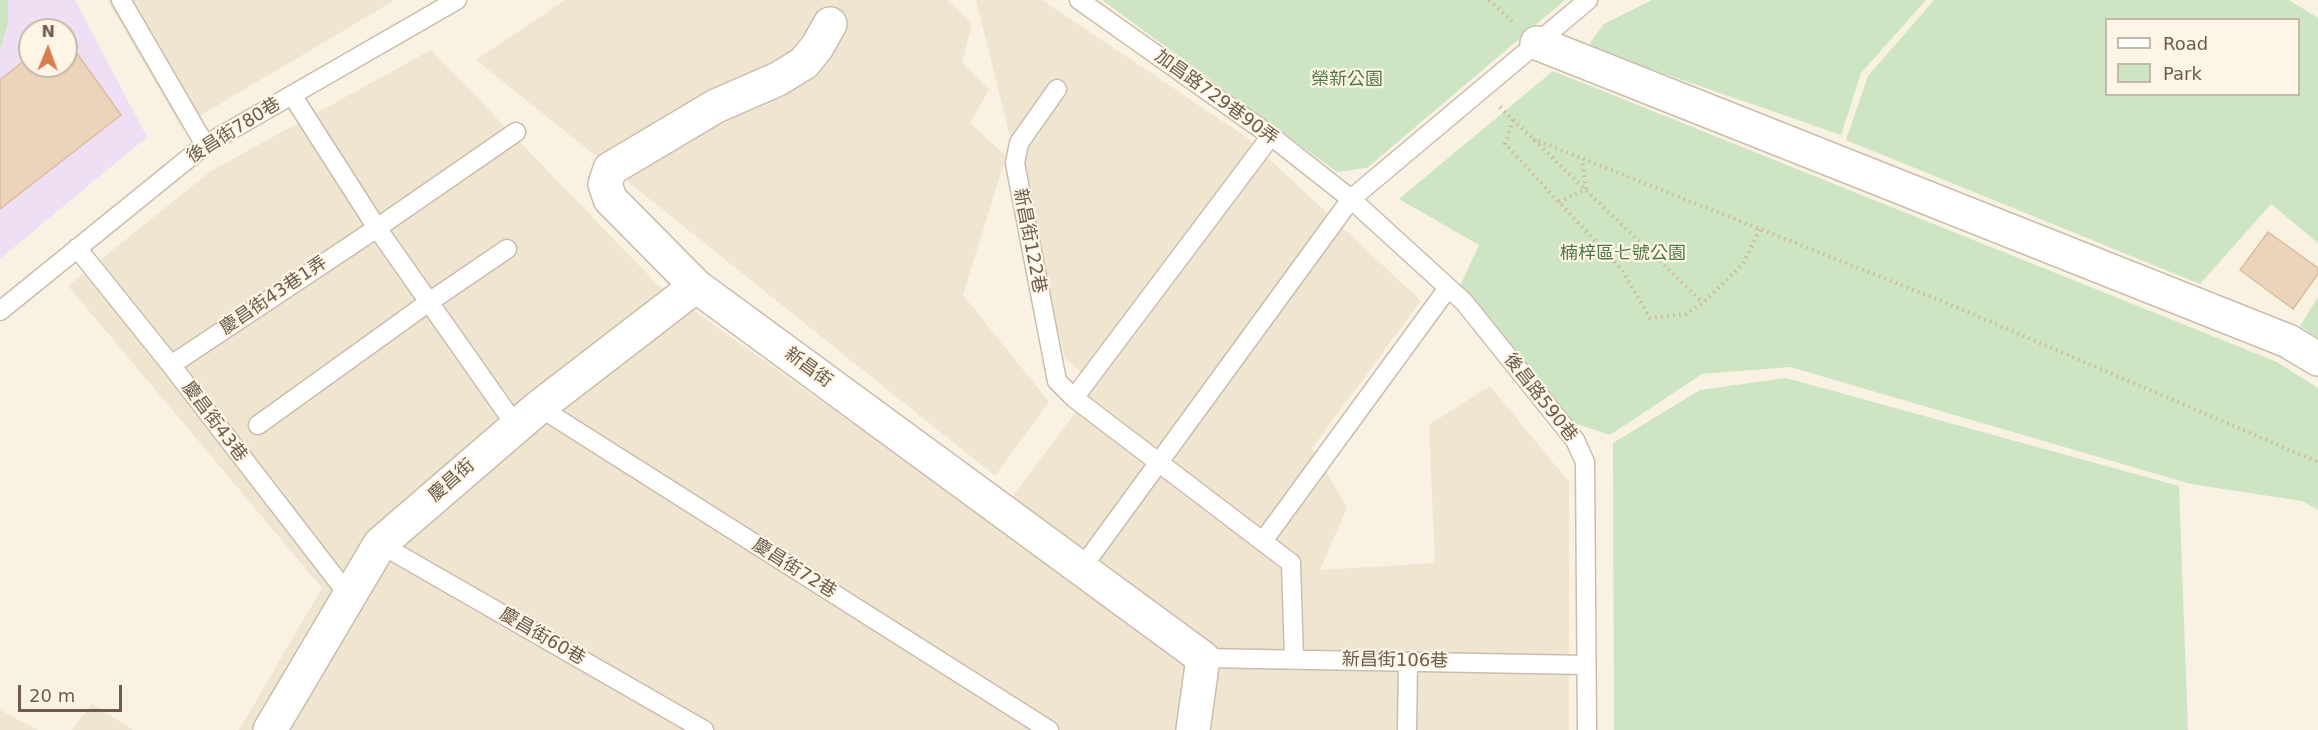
<!DOCTYPE html>
<meta charset="utf-8">
<style>
body{margin:0}
#map{position:relative;width:2318px;height:730px;overflow:hidden;background:#f9f2e2;font-family:"DejaVu Sans",sans-serif}
canvas{display:block}
.legend{position:absolute;left:2105px;top:18px;width:195px;height:78px;box-sizing:border-box;background:#fdf6e7;border:2px solid #c4b8a9;margin:0;padding:8px 10px;list-style:none;font-size:18px;color:#6e5b4b}
.legend li{display:flex;align-items:center;gap:12px;height:30px}
.legend b{width:30px;border:2px solid #c4b8a9}
.north{position:absolute;left:18px;top:18px;width:60px;height:60px;box-sizing:border-box;background:#fdf6e7;border:2px solid #c4b8a9;border-radius:50%;rotate:1deg;font-size:16px;font-weight:700;line-height:24px;text-align:center;color:#6e5b4b}
.north::after{content:'';display:block;margin:auto;width:21px;height:27px;background:#d87d52;clip-path:polygon(50% 0,100% 100%,50% 72%,0 100%)}
.scale{position:absolute;left:18px;top:685px;width:104px;height:27px;box-sizing:border-box;border:3px solid #6e5b4b;border-top:0;padding-left:8px;font-size:18px;line-height:21px;white-space:nowrap;color:#6e5b4b;-webkit-text-stroke:4px #fdf6e7;paint-order:stroke}
</style>
<div id="map">
<canvas width="2318" height="730"></canvas>
<ul class="legend">
<li><b style="height:8px;background:#fff"></b>Road</li>
<li><b style="height:16px;background:#cde5c2"></b>Park</li>
</ul>
<div class="north">N</div>
<div class="scale">20 m</div>
</div>
<script>
const ctx = document.querySelector('canvas').getContext('2d');
ctx.lineJoin = 'round';
function fill(path, color) { ctx.fillStyle = color; ctx.fill(path, 'evenodd'); }
function stroke(path, color, width, dash) { ctx.strokeStyle = color; ctx.lineWidth = width; ctx.lineCap = dash ? 'butt' : 'round'; ctx.setLineDash(dash || []); ctx.stroke(path); }
function label(font, color, halo, rows, align = 'center') {
  ctx.font = font + ' "DejaVu Sans","Noto Sans TC",sans-serif'; ctx.lineWidth = 4.5; ctx.setLineDash([]); ctx.textBaseline = 'middle'; ctx.strokeStyle = halo; ctx.fillStyle = color; for (const [text, x, y, turn = 0] of rows) {
    ctx.save(); ctx.translate(x, y); ctx.rotate((+turn || 0) * Math.PI / 180); ctx.textAlign = isNaN(turn) ? turn : align; if (halo) ctx.strokeText(text, 0, 0); ctx.fillText(text, 0, 0); ctx.restore();
  }
}
fill(new Path2D(`
 M107,0H395L181,127Z
 M565,0H947L972,24L962,63L989,90L970,123L1006,156L963,295L1049,402L995,476L476,60Z
 M976,0H1042L1246,137L1421,301L1312,448L1347,507L1320,570L1435,563L1429,425L1490,386L1569,482V730H239L322,588L68,286L211,171L431,50L658,285L992,523L1096,385L1065,358Z
 M92,704L133,730H72Z
 M0,710L38,730H0Z`), '#f0e5d1');
fill(new Path2D(`
 M0,0H75L147,137L0,259ZM30,30H66V66H30Z`), '#efdff5');
fill(new Path2D(`
 M0,0H8V23L0,50Z
 M1102,0H1565L1367,168L1337,172Z
 M1652,0H1926L1861,73L1841,135L1596,50L1590,43L1604,24Z
 M1934,0H2289L2318,18V243L2271,204L2200,284L1846,140L1868,76ZM2106,20H2298V94H2106Z
 M1553,71L2277,362L2318,388V510L2302,501L2191,484L1790,367L1702,374L1610,435L1574,423L1460,286L1479,245L1399,199Z
 M2318,297V338L2300,326Z
 M1786,378L2179,486L2188,730H1614L1613,443L1700,390Z`), '#cde5c2');
const building = new Path2D(`
 M66,38L121,115L0,209V80L30,56V66H66Z
 M2268,232L2318,268V274L2293,309L2240,270Z`);
fill(building, '#ecd4bc');
stroke(building, '#ddbc9e', 1.5);
const lane = new Path2D(`
 M121,0L205,145
 M1079,0L1271,136L1351,199L1464,302L1575,440L1585,462L1587,730
 M1057,89L1019,143L1015,163L1057,381L1074,398L1291,563L1294,659
 M292,95L377,228L516,426
 M77,248L171,365L350,597
 M0,311L205,145L457,0
 M171,365L377,228L516,132
 M1074,398L1271,136
 M539,407L1049,730
 M258,425L429,302L507,249
 M1263,541L1448,288
 M380,544L704,730
 M1081,569L1351,199L1588,0
 M1203,658L1586,665
 M1407,730L1408,662`);
const street = new Path2D(`
 M830,24L817,47L804,63L778,79L716,106L610,169L605,184L610,199L696,286L1203,658L1193,730
 M1537,43L2288,341L2318,359
 M270,730L380,544L539,407L696,286`);
stroke(lane, '#cbbdad', 21);
stroke(street, '#cbbdad', 36);
stroke(new Path2D(`
 M1489,0L1512,21
 M1500,107L1703,303
 M1513,120L1505,144L1622,270L1650,318L1686,314L1703,303L1743,264L1760,229
 M1533,139L1944,302L2318,462
 M1559,202L1586,189L1582,159`), '#d0b7a0', 4, [1.5, 4.5]);
stroke(lane, '#fff', 18);
stroke(street, '#fff', 33);
label('18px', '#517947', '#fdf6e7', [
 ["榮新公園",1347,80],
 ["楠梓區七號公園",1623,254]
]);
label('18px', '#6e5b4b', '#fdf6e7', [
 ["加昌路729巷90弄",1216,98,36],
 ["後昌街780巷",234,131,-32],
 ["新昌街122巷",1029,241,79],
 ["慶昌街43巷1弄",274,296,-34],
 ["新昌街",808,368,36],
 ["後昌路590巷",1540,398,52],
 ["慶昌街43巷",214,422,53],
 ["慶昌街",452,481,-41],
 ["慶昌街72巷",794,569,32],
 ["慶昌街60巷",542,637,30],
 ["新昌街106巷",1395,661,1]
]);
</script>
